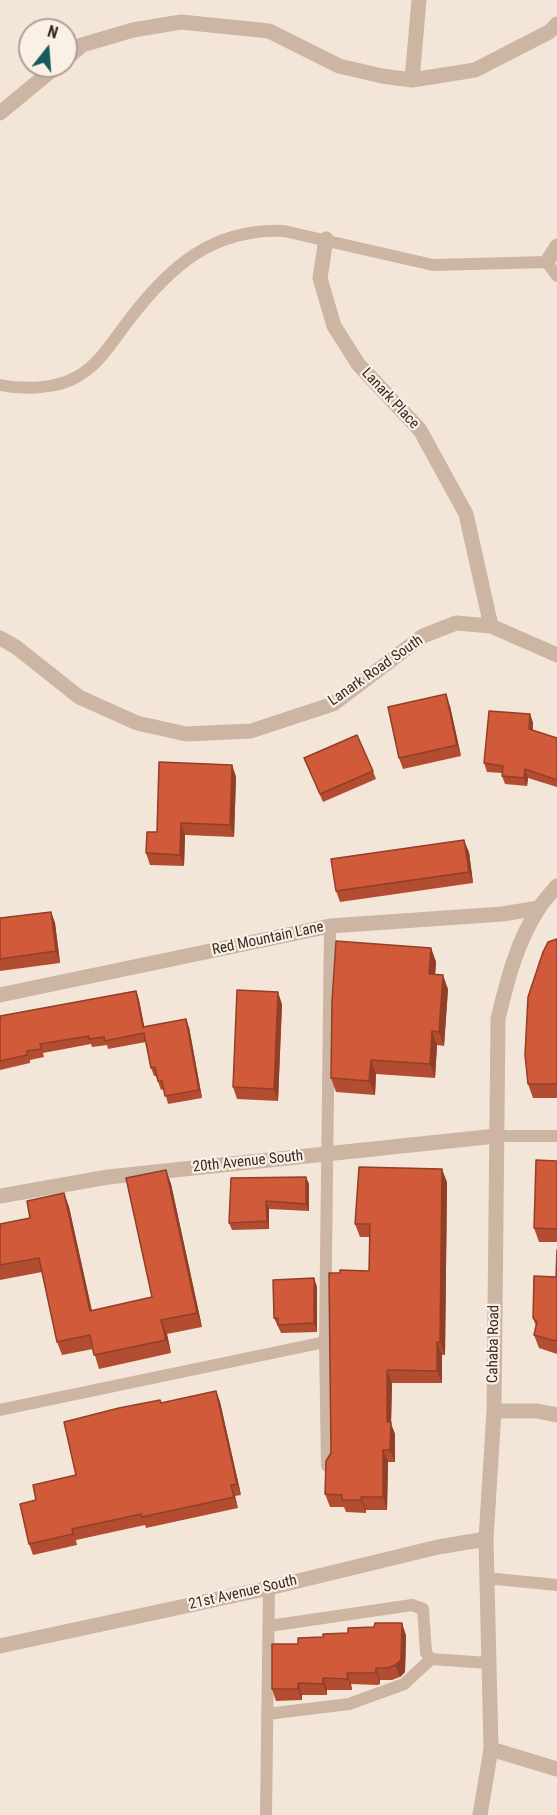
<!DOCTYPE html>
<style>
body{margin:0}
#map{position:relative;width:557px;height:1815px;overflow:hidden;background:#f3e6d8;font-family:"Roboto Condensed",sans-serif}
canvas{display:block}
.north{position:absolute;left:18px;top:18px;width:60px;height:60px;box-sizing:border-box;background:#fbf0e5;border:2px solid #ada199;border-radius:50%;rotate:17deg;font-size:16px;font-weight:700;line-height:24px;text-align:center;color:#372b26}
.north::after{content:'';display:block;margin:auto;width:21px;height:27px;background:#18595b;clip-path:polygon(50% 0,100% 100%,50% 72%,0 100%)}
</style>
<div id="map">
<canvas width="557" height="1815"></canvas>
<div class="north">N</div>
</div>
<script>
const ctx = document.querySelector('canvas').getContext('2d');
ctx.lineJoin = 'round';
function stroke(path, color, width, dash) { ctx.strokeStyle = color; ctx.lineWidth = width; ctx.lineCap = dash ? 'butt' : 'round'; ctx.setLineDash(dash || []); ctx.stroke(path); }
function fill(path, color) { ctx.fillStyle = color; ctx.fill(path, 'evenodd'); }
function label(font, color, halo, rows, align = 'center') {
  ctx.font = font + ' "Roboto Condensed",sans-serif'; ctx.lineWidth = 4.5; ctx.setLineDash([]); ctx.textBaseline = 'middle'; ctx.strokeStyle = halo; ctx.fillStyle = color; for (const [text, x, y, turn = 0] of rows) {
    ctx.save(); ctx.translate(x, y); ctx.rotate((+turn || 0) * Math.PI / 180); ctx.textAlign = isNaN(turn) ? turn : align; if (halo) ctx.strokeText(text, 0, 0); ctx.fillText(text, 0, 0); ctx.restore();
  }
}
stroke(new Path2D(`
 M0,385C24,390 59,389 80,375C101,362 114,339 129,320C170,266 213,228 284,231L433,265L547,262L557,276
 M496,1136H557
 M0,1410L325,1342
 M327,1466L325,1342L330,926
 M486,1578L557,1585
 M269,1626L412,1605L423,1609L426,1653L431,1659L488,1663
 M267,1714L349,1704L404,1684L431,1659
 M266,1815L269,1588`), '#ccb5a3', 12);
stroke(new Path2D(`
 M66,59L82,45L133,30L181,22L269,31L339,66L382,76L412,80L475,70L549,32L557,24
 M412,80L419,0
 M0,113L57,66
 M326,239L320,278L334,326L358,364L420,430L466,514L491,626
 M547,262L557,246
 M0,638L16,647L79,697L137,723L186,734L251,731L333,704L423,636L456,623L491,626L557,655
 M0,995L330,926L502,914L539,908
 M0,1196L108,1177L496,1136
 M491,1749L557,1769`), '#ccb5a3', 15);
stroke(new Path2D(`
 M494,1411H537L557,1415
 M0,1646L269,1588L438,1547L486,1539
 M480,1815L491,1749L486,1539L494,1411L498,1019C507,981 517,941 539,908C544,900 551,893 557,886`), '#ccb5a3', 15);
fill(new Path2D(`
 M450,706L461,756L403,769L399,758Z
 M530,714L533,723V730L557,738V787L528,778L527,786L505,784L502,776V773L487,772L484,763Z
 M304,758L373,771L376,779L323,802Z
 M232,765L236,777L234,837L185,835L184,866L150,865L146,853L157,832Z
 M469,852L473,883L340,902L336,891Z
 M51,912L55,923L60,963L0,971V918Z
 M557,939V1098H533L528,1084Z
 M431,948L436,962L435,975L448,989L444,1046L437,1045L435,1078L376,1074L375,1095L336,1092L331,1078Z
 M136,991L139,1000L144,1027H189L202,1098L168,1104L164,1089L161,1090L156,1076H154L151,1068L146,1042L108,1049L107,1045L92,1047L91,1044L43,1053L44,1057L30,1060V1063L0,1070V1016Z
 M282,1004L278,1101L237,1099L233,1087Z
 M557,1161V1242H539L534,1228Z
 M166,1170L171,1184L202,1327L167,1334L171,1353L99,1369L93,1349L62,1355L57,1342L42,1272L0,1280V1224L30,1218L64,1193L69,1207L92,1311L152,1297Z
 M306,1177L309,1184V1211L269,1209V1229L232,1230L229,1223Z
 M447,1182L445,1355H442V1383H392L391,1424L395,1434V1462H388L387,1510H366V1513L346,1512L344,1507H330L325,1494L331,1453L369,1271L370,1237H360L355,1224Z
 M557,1250V1354L539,1348L534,1335L536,1326L533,1318L556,1277Z
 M314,1278L317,1287V1332L281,1333L274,1318Z
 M216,1391L220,1402L241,1495L235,1496L238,1508L146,1528L145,1525L76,1540L77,1545L33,1555L29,1544L36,1500L76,1475L161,1403Z
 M406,1635L405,1672L400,1677L392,1680H380V1684L378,1685L351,1684L352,1690H327V1695H302V1700L276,1701L272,1689L298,1644Z`), '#b34d31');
fill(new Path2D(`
 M446,694L450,706L461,756L457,745Z
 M530,714L533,723L532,737L529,729Z
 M232,765L236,777L234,837L230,825Z
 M525,769L528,778L527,786L524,778Z
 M181,823L185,835L184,866L180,855Z
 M464,840L469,852L473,883L469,872Z
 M51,912L55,923L60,963L56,951Z
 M431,948L436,962L434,989L429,974Z
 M443,975L448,989L444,1046L439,1032Z
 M136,991L139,1000L146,1035L143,1027Z
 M278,992L282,1004L278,1101L274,1089Z
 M186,1019L189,1027L202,1098L199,1090Z
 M432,1031L437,1045L435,1078L430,1064Z
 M371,1060L376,1074L375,1095L369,1081Z
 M442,1169L447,1182L445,1355L440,1342Z
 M166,1170L171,1184L202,1327L197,1313Z
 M306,1177L309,1184V1211L306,1204Z
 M64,1193L69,1207L95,1325L90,1311Z
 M266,1201L269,1209V1229L267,1221Z
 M314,1278L317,1287V1332L314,1323Z
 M161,1320L167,1334L171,1353L166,1340Z
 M437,1342L442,1355V1383L437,1371Z
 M387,1370L392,1383L391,1424L395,1434V1462L390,1450L387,1422Z
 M216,1391L220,1402L241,1495L237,1484Z
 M383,1450L388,1462L387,1510L383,1497Z
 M231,1485L235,1496L238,1508L234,1497Z
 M361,1497L366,1510V1513L361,1500Z
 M402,1623L406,1635L405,1672L400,1677L395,1665Z
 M376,1668L380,1680V1684L376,1672Z
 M347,1673L351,1684L352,1690L348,1679Z
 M323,1678L327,1690V1695L323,1684Z
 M298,1683L302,1695V1700L298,1689Z`), '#923f28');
const building = new Path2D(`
 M446,694L457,745L399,758L388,707Z
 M489,711L530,714L529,729L557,738V780L525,769L524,778L502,776L503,766L484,763Z
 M357,735L373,771L320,794L304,758Z
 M159,762L232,765L230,825L181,823L180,855L146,853L147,832H157Z
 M464,840L469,872L336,891L331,859Z
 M51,912L56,951L0,959V918Z
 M557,939V1084H528L525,1055L528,997L543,952L548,942Z
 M336,941L431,948L429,974L443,975L439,1032L432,1031L430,1064L371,1060L369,1081L331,1078L332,1002Z
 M237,990L278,992L274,1089L233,1087Z
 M136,991L143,1027L186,1019L199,1090L165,1096L162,1081H158L155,1067L151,1068L144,1033L105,1041L104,1037L89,1039V1036L40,1044L41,1049L27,1051V1055L0,1061V1016Z
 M536,1160L557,1161V1229L534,1228Z
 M359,1167L442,1169L440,1342H437V1371L387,1370V1422H391L390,1450H383V1497H361V1500H342V1495L325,1494L326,1461L331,1453L329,1273H340V1270L369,1271L370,1224H355Z
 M166,1170L197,1313L161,1320L166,1340L94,1355L90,1335L57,1342L39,1258L0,1265V1224L30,1218L27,1201L64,1193L90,1311L152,1297L126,1178Z
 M306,1177V1204L266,1201L267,1221L229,1223L231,1178Z
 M557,1250V1341L552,1340L534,1335L537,1322L533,1318L534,1276L556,1277Z
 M314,1278V1323L278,1325V1318H274L273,1280Z
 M216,1391L237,1484L231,1485L234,1497L142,1517L141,1514L72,1529L73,1534L29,1544L20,1504L36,1500L33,1485L76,1475L64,1422L119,1408L160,1400L161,1403Z
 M375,1623H402L401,1660L395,1665L388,1668H376V1672L373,1673H347L348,1679L323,1678V1684L298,1683V1689H272V1644H298V1638L323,1637V1634L348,1633V1628L374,1627Z`);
fill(building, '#d05a39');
stroke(building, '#923f28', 1.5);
label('15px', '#372b26', '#fbf0e5', [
 ["Lanark Place",390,399,47],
 ["Lanark Road South",376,671,-35],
 ["Red Mountain Lane",268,939,-12],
 ["20th Avenue South",248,1162,-6],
 ["Cahaba Road",494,1344,-89],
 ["21st Avenue South",243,1593,-13]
]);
</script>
